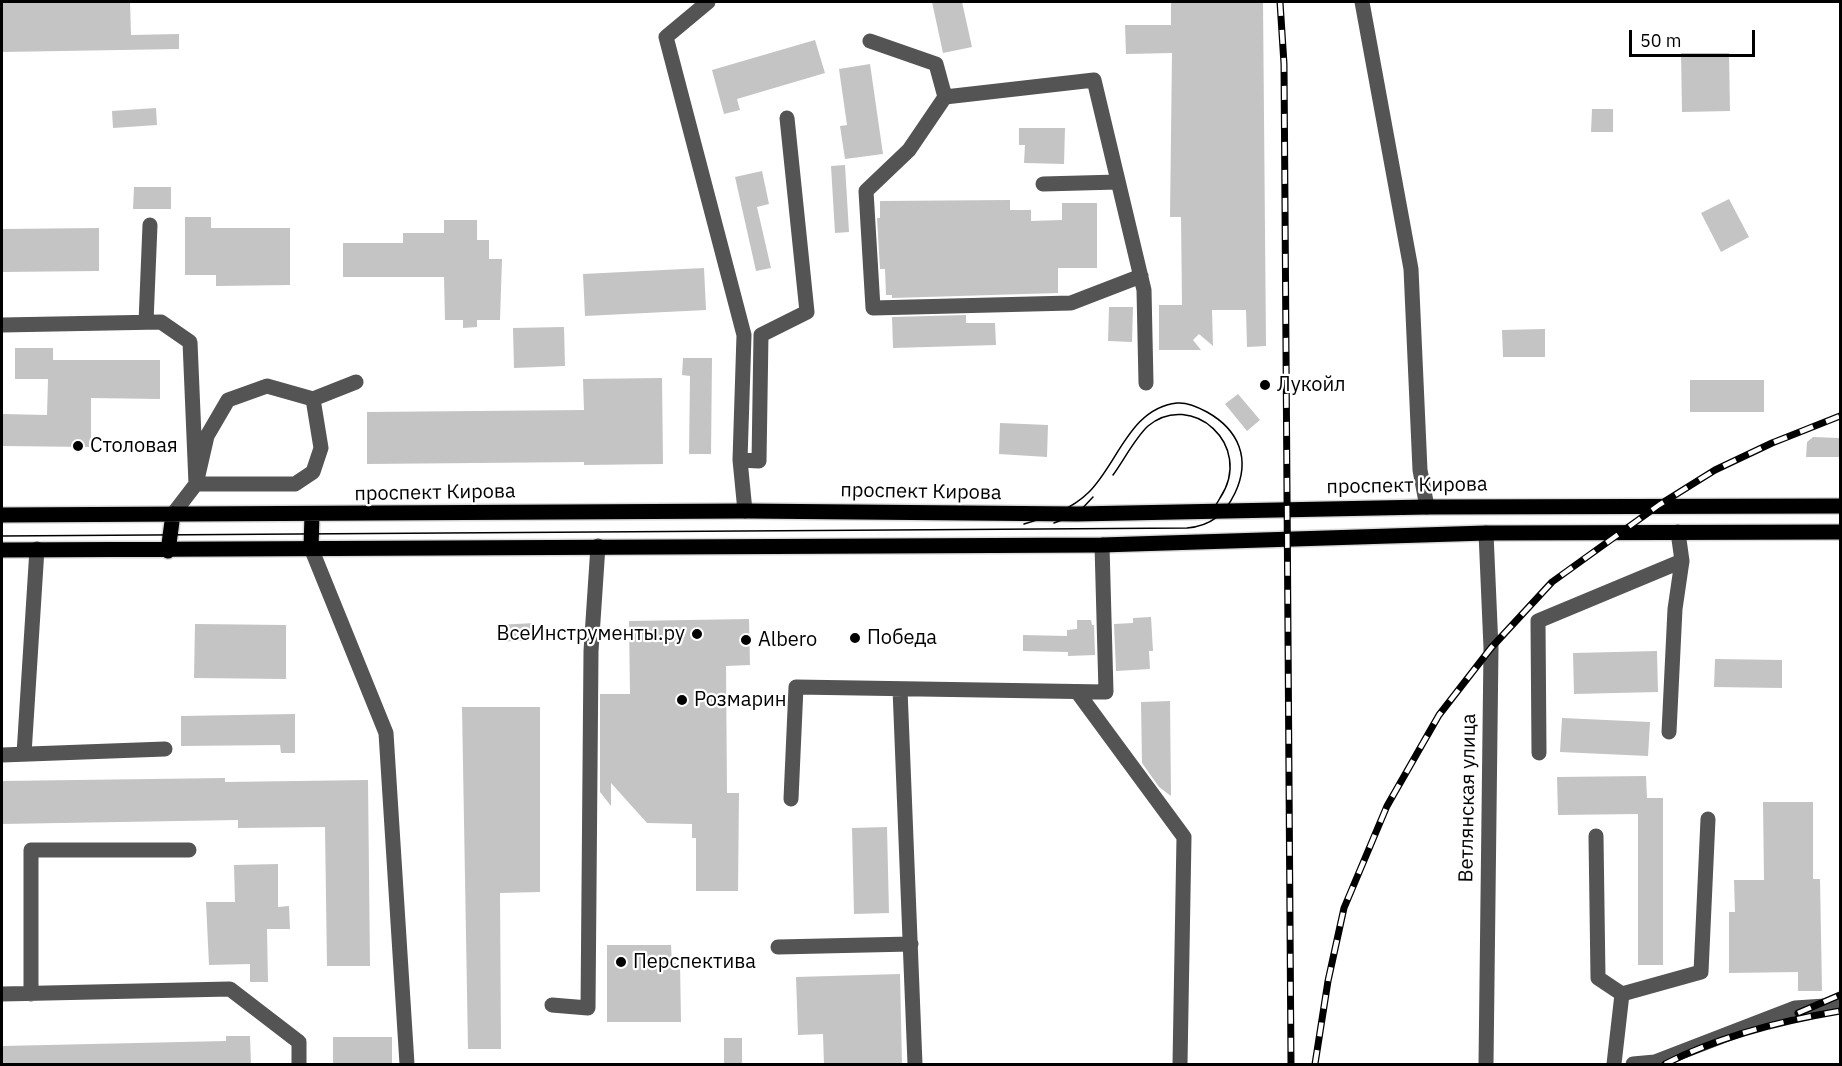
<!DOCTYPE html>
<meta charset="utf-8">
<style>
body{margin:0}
#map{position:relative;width:1842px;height:1066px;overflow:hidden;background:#fff;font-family:"IBM Plex Sans",sans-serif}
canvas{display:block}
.frame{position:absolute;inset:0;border:3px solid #000;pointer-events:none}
.scale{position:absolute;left:1629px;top:30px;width:126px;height:27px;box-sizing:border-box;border:3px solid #000;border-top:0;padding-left:8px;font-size:18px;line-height:21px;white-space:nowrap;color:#000;-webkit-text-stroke:4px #fff;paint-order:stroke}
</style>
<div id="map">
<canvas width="1842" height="1066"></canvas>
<div class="frame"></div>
<div class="scale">50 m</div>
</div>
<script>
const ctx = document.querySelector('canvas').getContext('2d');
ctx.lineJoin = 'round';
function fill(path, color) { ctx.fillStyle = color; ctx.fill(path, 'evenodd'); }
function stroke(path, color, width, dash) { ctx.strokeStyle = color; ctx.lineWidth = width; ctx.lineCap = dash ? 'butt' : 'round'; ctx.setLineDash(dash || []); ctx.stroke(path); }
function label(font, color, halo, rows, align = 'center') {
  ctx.font = font + ' "IBM Plex Sans",sans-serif'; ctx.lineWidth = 4.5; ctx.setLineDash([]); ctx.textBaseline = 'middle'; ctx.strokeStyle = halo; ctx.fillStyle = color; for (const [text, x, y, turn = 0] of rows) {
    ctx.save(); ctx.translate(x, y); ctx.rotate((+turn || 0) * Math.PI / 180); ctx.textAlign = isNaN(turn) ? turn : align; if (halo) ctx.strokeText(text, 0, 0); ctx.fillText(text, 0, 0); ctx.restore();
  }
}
fill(new Path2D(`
 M2,2H130L131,35L179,34V49L2,52Z
 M932,2H962L972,47L943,53Z
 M1263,2L1266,346L1247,347L1246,310H1212L1213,346L1199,334L1193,340L1201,350H1159V305H1182L1181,217H1170L1172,53L1126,54L1125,25H1171V3Z
 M815,40L825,73L737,99L740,110L724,114L712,70Z
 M1681,53H1729L1730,111L1682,112Z
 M870,64L883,154L845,159L840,126L847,125L839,69Z
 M156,108L157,125L113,128L112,111Z
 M1592,109H1613V132H1591Z
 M1019,128H1065L1064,164L1024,163L1025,145H1019Z
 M845,165L849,232L835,233L831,166Z
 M762,171L769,204L757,207L771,268L756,271L735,177Z
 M134,187H171V209H133Z
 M1729,199L1749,237L1721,252L1701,213Z
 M1010,200V210H1031V221L1062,220V203H1097V268H1058V293L892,298V295H886L885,269H880L877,218H880V201Z
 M185,217H211V228H290V285L216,286V275H185Z
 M444,220H477V240H489V259H502L500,320H477V327L463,328V320H445L444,277H343V243H403V233H444Z
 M99,228V271L2,272V229Z
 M704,268L706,310L585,316L583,274Z
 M1109,307H1133L1132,342L1108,341Z
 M966,315V323H995L996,345L893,348L892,317Z
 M564,327L565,366L514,368L513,328Z
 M1545,329V357H1503L1502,330Z
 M15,348H53V360H160V399L91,398V447L2,446V414L47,415L48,379H15Z
 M683,358H712L711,454H689L690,376L682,375Z
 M662,378L663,464L584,465V462L367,464V412L584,410L583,379Z
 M1690,380H1764V412H1690Z
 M1238,394L1260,420L1247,431L1225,404Z
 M1000,423L1048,425L1047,457L999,454Z
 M1813,437L1840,438V457H1806L1807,442Z
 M1151,617L1153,651H1149L1150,669L1116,671L1114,624L1133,623V618Z
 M749,619L750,665L726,666L727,793H739L738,891H696V838H692V824L647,823L611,783V806L600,792V694H630L629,621Z
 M1077,620H1091L1092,625H1094L1095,655L1068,656V652L1023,651V635L1067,636V630L1077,629Z
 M535,623L536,640L497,642L496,625Z
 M195,624L286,625V679L194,678Z
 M1657,651L1658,692L1574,694L1573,653Z
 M1715,659L1782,660V688L1714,687Z
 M1170,701L1171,796L1159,787L1142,763L1141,702Z
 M462,707H540V892L500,893L501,1049H468Z
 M295,714V753H281L280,745L181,746V716Z
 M1562,718L1650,722L1648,756L1560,752Z
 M1646,776L1647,798H1663V965H1638V814L1558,815L1557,777Z
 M225,778V782L368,780L370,966H327L325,827L238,828V820L2,824V781Z
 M1763,802H1813V879H1820L1822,991H1798V972L1729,973V912H1735L1734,880H1764Z
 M887,827L889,913L854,914L852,828Z
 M278,864V907L289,906L290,929H267L268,982H250V964L209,965L206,902H235L234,865Z
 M607,945H671L672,963H680L681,1022H607Z
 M900,974L902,1065H824L823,1034L798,1035L796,977Z
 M226,1036H250L251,1065H2V1046L226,1041Z
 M333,1037H392V1065H333Z
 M724,1038H742V1065H724Z`), '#c4c4c4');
const major = new Path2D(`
 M2,515L745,511L1077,514L1427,507L1840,506
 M311,548L312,515
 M2,550L1102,545L1486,533L1840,532
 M168,551L173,514`);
stroke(major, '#dbdbdb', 18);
stroke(new Path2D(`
 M708,2L666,37L744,335L740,460L745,511
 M1362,2L1411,269L1420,470L1427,507
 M870,41L936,64L945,97L909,150L866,191L873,308L1071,303L1141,276
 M945,97L1094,80L1144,290L1146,383
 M1043,184L1118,182
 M146,322L150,225
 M2,325L161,322L190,342L196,484H295L313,472L321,448L313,399
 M740,460L759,461L761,335L807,312L787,118
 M173,514L196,484L207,436L228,400L267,386L313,399L356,382
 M1486,533L1491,648L1486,1064
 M311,548L386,733L407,1064
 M900,689L915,1064
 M1078,693L1184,837L1180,1064
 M1669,732L1675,609L1682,561
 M1539,753L1538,621L1682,561L1678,532
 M24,754L37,549
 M2,755L165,749
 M791,799L796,687L1106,692L1102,545
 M1596,836L1598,978L1622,994L1614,1064
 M778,947L911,944
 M2,994L230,989L299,1042V1064
 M31,994V850H189
 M1622,994L1701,972L1708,819
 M552,1005L588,1008L591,651L598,546
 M1633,1064L1655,1062L1795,1008L1840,1005`), '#545454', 15);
stroke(major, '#000', 15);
stroke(new Path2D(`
 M1113,475C1124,460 1135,438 1148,426C1191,390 1255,445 1220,498C1215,507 1211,513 1202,518
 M1054,523L1077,514L1093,497
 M2,536L1187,528C1211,526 1225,514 1235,493C1251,459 1239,430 1207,412C1198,407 1187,402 1177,403C1130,408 1118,463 1089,492C1071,510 1048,517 1024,524`), '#000', 1.5);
const rail = new Path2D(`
 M1280,2L1284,64L1291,1064
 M1798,1013L1840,995
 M1315,1064L1328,981L1344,908L1387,806L1439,715L1491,648L1552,582L1659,505L1715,470L1772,443L1840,416
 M1665,1064C1720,1036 1780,1021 1840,1011`);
stroke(rail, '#000', 7);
stroke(rail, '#fff', 4.5, [14]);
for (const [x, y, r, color] of [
 [1265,385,6,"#000"],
 [78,446,6,"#000"],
 [697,634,6,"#000"],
 [855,638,6,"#000"],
 [746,640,6,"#000"],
 [682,700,6,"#000"],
 [621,962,6,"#000"]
]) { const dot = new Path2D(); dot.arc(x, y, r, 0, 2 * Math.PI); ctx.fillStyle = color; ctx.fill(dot); stroke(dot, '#fff', 2); }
label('20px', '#000', '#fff', [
 ["Лукойл",1277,385],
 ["Столовая",90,446],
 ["ВсеИнструменты.ру",685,634,"right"],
 ["Победа",867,638],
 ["Albero",758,640],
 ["Розмарин",694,700],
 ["Перспектива",633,962]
], 'left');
label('20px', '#000', '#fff', [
 ["проспект Кирова",1407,486,-1],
 ["проспект Кирова",921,492,1],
 ["проспект Кирова",435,493,-1],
 ["Ветлянская улица",1468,798,-89]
]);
</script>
